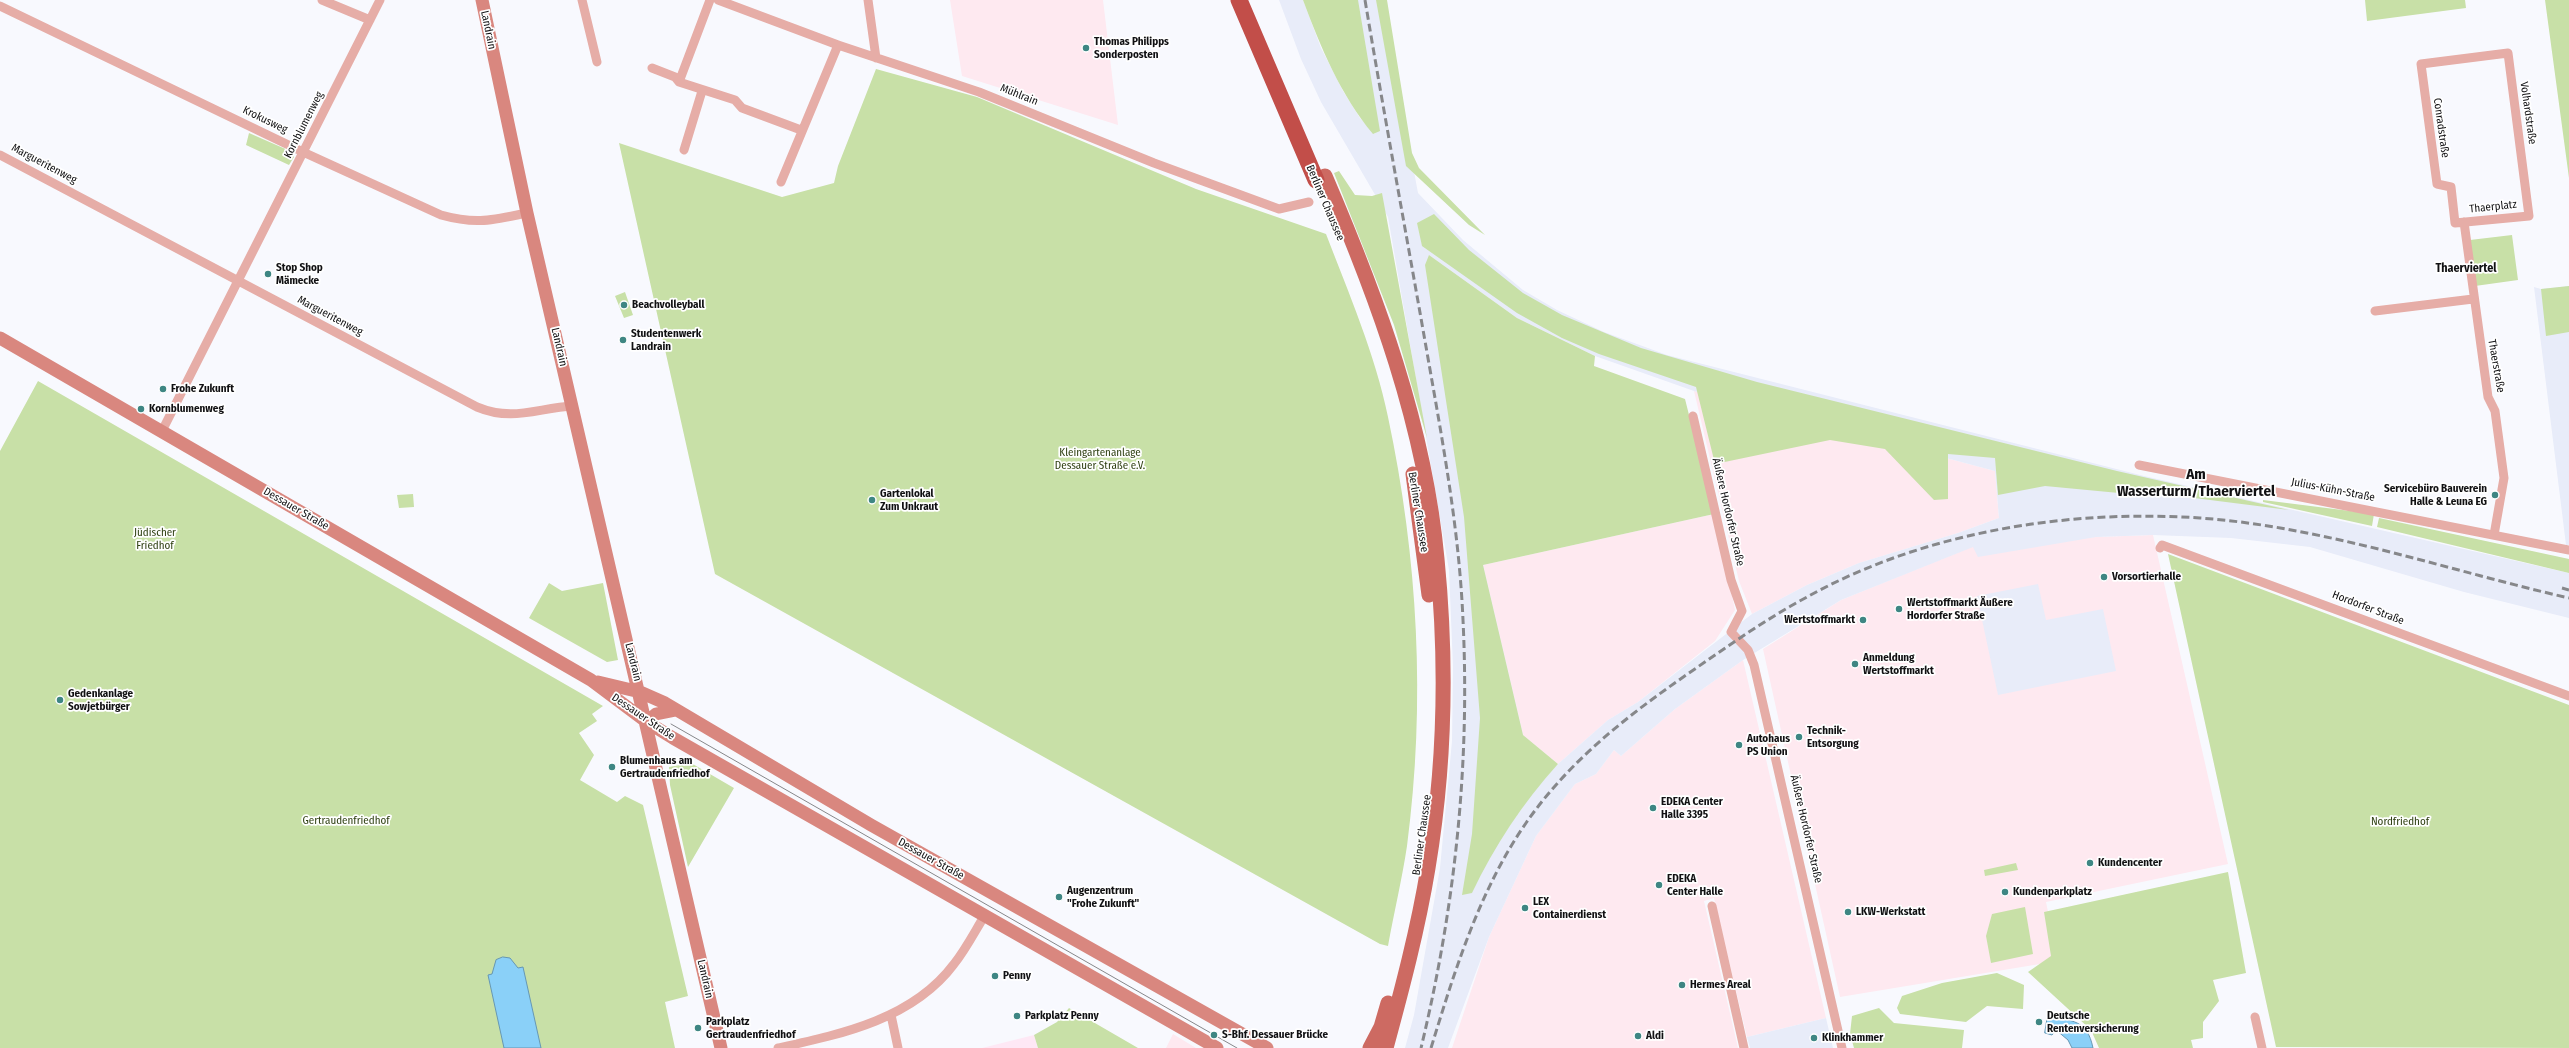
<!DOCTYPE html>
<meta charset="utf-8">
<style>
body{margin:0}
canvas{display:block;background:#f8f9fe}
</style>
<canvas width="2569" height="1048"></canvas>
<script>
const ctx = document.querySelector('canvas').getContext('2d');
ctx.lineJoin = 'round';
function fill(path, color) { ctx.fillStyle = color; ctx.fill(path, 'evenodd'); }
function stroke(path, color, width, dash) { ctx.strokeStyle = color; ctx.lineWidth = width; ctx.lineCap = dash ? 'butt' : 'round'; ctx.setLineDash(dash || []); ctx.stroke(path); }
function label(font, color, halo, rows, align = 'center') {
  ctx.font = font + ' "Fira Sans Condensed",sans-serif'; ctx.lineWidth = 3.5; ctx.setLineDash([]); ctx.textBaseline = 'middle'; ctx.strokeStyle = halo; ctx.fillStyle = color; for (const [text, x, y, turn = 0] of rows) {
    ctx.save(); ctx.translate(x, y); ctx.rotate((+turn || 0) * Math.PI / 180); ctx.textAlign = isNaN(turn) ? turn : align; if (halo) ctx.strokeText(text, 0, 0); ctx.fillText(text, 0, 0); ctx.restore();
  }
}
fill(new Path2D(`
 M950,0H1103L1118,125L962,76Z
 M1694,391L1995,471L1999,518L1958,533L1859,563L1807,585L1752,614L1739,581Z
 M1714,514L1735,610L1715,641L1638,702L1608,720L1558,764L1523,735L1483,565Z
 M2153,535L2228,864L2046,902L2058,961L1840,997L1763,649L1841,600L1974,546L2096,537Z
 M1743,660L1826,1018L1747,1037L1714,898L1704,901L1738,1048H1452L1489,937L1516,879L1536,836L1575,784L1596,774L1614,750L1621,756L1675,709Z
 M1173,1034L1196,1048H1166Z`), '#fee9f0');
fill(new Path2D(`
 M1279,0H1303L1321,48L1343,91L1360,118L1375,134L1352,0H1382L1418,193L1463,240L1523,290L1557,310L1604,332L1667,355L2144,476L2569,573V618L2464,592L2310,547L2231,538L2153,535L2096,537L1978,557L1973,547L1841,600L1743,660L1675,709L1621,756L1614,750L1596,774L1575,784L1536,836L1489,937L1448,1048H1405L1414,1015L1440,868L1452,741L1453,667L1449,570L1388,217L1321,102L1301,59ZM1429,255L1517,318L1595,356L1694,391L1995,471L1999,518L1958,533L1859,563L1807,585L1752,614L1638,702L1608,720L1558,764L1533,792L1492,851L1523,735L1483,565Z
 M2569,286V545H2566L2534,287L2541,289Z
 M2038,584L2046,620L2103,609L2116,671L1998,695L1977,596Z
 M1826,1018L1833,1048H1750L1747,1037Z`), '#e8ecf9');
fill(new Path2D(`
 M1034,1035L1038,1048H982Z`), '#fee8f5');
fill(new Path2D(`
 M1303,0H1358L1380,131L1373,134C1340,94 1321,48 1303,0Z
 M1376,0H1387L1412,153L1419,168L1485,235L1469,225L1406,166Z
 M2365,0H2465L2466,8L2367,21Z
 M2545,0H2569V178Z
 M876,69L977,97L1196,189L1326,234C1349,294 1375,354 1388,417C1418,558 1426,703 1407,846C1402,879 1394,913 1388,946L1380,944L715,574L619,143L782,197L834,183L838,166Z
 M249,133L290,151L294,157L289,165L246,145Z
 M1339,171L1355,195L1372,196L1382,193L1427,438L1394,325L1334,173Z
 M1434,214L1469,250L1523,293L1562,315L1641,348L1757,382L2117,471L2289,510L2139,491L2140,495L2045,486L1998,495L1995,458L1948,454V499L1934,500L1885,449L1830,440L1715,464L1696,387L1599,354L1562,338L1517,313L1422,246L1417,223Z
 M2512,235L2518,280L2475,286L2470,240Z
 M1429,255L1517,318L1595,356L1594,366L1685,399L1714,514L1483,565L1523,735L1558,764C1522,804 1495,845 1472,893L1462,895L1472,834L1480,718L1464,517L1425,265Z
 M2569,286V332L2546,336L2541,289Z
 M625,292L633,315L624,318L615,296Z
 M38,381L603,706L592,714L597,721L579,733L594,755L580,780L617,802L625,796L643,805L688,996L665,1002L675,1048H0V451Z
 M413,494L414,507L399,508L397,495Z
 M2263,500L2374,514L2372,526L2263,502Z
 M2379,518L2569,559V573L2377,527Z
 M2168,554L2569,705V1048L2276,1047Z
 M549,583L562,591L603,583L618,660L607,662L529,618Z
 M691,763L734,788L688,867L670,785L669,767Z
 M2016,863L2018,870L1985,876L1984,870Z
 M2228,872L2246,973L2213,980L2219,1001L2203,1022V1038L2191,1040L2193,1048H2099L2091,1030L2028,972L2051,956L2044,912Z
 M2025,907L2033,954L1991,963L1986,936L1992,914Z
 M1997,973L2024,985L2023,1009L1987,1006L1966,1022L1900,1014L1897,1008L1902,996L1942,983Z
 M1069,1008L1138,1048H1038L1034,1035L1057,1022Z
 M1879,1008L1894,1023L1964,1030L1962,1048H1854L1850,1034L1852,1016Z`), '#c8e0a7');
const water = new Path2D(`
 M503,957L510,958L518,968L523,967L541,1048H504L488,975L492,974L496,960Z
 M2048,1015C2073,1022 2087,1019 2093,1048H2072L2068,1040L2056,1030L2052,1035L2045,1033Z`);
fill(water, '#8ad0f8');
stroke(water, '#6697b3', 1);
stroke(new Path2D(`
 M322,0L370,20
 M582,0L597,62
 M710,0L679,82L735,100L742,108L801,130
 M718,0L838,45L979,92L1154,163L1279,209L1309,202
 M868,0L876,58
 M0,6L303,152L441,215C477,225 492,220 527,213
 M2508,53L2529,216L2455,223L2451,187L2437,184L2421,64Z
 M652,68L675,77L679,82
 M684,150L702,91
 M0,155L477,407C513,422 537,408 573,406
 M781,182L838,45
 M2464,222L2488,397L2495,411L2504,478L2494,535
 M2375,311L2473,299
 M1693,416L1731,580L1742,611L1731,632L1748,650L1754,665L1842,1048
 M162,431L380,0
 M2139,465L2569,550
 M2160,548L2162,545L2569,696
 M1712,906L1744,1048
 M891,1015L898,1048
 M2255,1017L2262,1048
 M778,1048C842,1034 913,1019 954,964C966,949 975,931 985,915`), '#e6ada7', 9);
stroke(new Path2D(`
 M482,0L527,213L721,1048
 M0,338L591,680L647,722L673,738L1217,1048
 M598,682L640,692L665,703L871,825L1267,1048
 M647,722L656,714L676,710`), '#d9877f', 13);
stroke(new Path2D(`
 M1325,176C1377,297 1425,426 1437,559C1447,661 1445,767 1428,868C1418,929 1402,989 1386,1048
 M1413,474L1429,595
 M1370,1048L1381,1027L1388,1003`), '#cd6a62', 15);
stroke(new Path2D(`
 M1239,0L1316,180`), '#c24e49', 17);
stroke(new Path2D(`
 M671,724L1237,1048`), '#86878a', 1);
stroke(new Path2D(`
 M1365,0C1384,114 1405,227 1425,341C1441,433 1459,526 1463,620C1470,765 1455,907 1421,1048
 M2562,588L2569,590
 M1431,1048C1455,970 1479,891 1526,823C1569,761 1627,716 1689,673C1728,646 1766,619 1807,597C1924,532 2067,509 2200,518C2326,527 2446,570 2569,598`), '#86878a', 3, [8, 4]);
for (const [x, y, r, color] of [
 [1086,48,4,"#3e8683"],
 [268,274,4,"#3e8683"],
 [624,305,4,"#3e8683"],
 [623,340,4,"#3e8683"],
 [163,389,4,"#3e8683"],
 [141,409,4,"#3e8683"],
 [2495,495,4,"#3e8683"],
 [872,500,4,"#3e8683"],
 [2104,577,4,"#3e8683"],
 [1899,609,4,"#3e8683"],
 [1863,620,4,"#3e8683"],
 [1855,664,4,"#3e8683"],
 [60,700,4,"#3e8683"],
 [1799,737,4,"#3e8683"],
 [1739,745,4,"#3e8683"],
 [612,767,4,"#3e8683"],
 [1653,808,4,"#3e8683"],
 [2090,863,4,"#3e8683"],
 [1659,885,4,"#3e8683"],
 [2005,892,4,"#3e8683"],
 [1059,897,4,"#3e8683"],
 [1525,908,4,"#3e8683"],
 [1848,912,4,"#3e8683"],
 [995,976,4,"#3e8683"],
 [1682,985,4,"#3e8683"],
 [1017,1016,4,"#3e8683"],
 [2039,1022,4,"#3e8683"],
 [698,1028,4,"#3e8683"],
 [1214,1035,4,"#3e8683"],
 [1638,1036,4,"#3e8683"],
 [1814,1038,4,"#3e8683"]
]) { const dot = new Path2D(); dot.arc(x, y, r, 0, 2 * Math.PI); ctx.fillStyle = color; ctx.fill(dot); stroke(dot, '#fff', 1.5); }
label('11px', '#111113', '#fff', [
 ["Landrain",488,30,78],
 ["Mühlrain",1019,95,22],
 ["Volhardstraße",2528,113,82],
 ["Krokusweg",265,120,26],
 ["Kornblumenweg",304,125,-63],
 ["Conradstraße",2441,128,82],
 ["Margueritenweg",44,164,28],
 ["Berliner Chaussee",1325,203,67],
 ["Thaerplatz",2493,207,-6],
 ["Margueritenweg",330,316,28],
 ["Landrain",559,347,77],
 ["Thaerstraße",2496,366,80],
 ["Julius-Kühn-Straße",2333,490,11],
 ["Dessauer Straße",296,509,30],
 ["Berliner Chaussee",1418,512,81],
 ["Äußere Hordorfer Straße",1728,512,77],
 ["Hordorfer Straße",2368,608,21],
 ["Landrain",633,662,76],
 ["Dessauer Straße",643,717,34],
 ["Äußere Hordorfer Straße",1806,829,77],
 ["Berliner Chaussee",1422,835,-82],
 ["Dessauer Straße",931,859,29],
 ["Landrain",705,979,77]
]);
label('bold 11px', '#111113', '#fff', [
 ["Thomas Philipps",1094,42],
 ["Sonderposten",1094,55],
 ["Stop Shop",276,268],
 ["Mämecke",276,281],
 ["Beachvolleyball",632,305],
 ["Studentenwerk",631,334],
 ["Landrain",631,347],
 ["Frohe Zukunft",171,389],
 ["Kornblumenweg",149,409],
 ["Servicebüro Bauverein",2487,489,"right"],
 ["Halle & Leuna EG",2487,502,"right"],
 ["Gartenlokal",880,494],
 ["Zum Unkraut",880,507],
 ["Vorsortierhalle",2112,577],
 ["Wertstoffmarkt Äußere",1907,603],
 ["Hordorfer Straße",1907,616],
 ["Wertstoffmarkt",1855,620,"right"],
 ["Anmeldung",1863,658],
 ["Wertstoffmarkt",1863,671],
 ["Gedenkanlage",68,694],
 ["Sowjetbürger",68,707],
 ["Technik-",1807,731],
 ["Entsorgung",1807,744],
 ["Autohaus",1747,739],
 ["PS Union",1747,752],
 ["Blumenhaus am",620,761],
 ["Gertraudenfriedhof",620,774],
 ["EDEKA Center",1661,802],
 ["Halle 3395",1661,815],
 ["Kundencenter",2098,863],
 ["EDEKA",1667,879],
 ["Center Halle",1667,892],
 ["Augenzentrum",1067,891],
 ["\"Frohe Zukunft\"",1067,904],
 ["Kundenparkplatz",2013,892],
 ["LEX",1533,902],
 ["Containerdienst",1533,915],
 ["LKW-Werkstatt",1856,912],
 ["Penny",1003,976],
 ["Hermes Areal",1690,985],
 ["Parkplatz Penny",1025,1016],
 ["Deutsche",2047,1016],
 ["Rentenversicherung",2047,1029],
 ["Parkplatz",706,1022],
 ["Gertraudenfriedhof",706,1035],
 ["S-Bhf. Dessauer Brücke",1222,1035],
 ["Aldi",1646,1036],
 ["Klinkhammer",1822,1038]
], 'left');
label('11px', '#2f4012', '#fff', [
 ["Kleingartenanlage",1100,453],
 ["Dessauer Straße e.V.",1100,466],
 ["Jüdischer",155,533],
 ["Friedhof",155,546],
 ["Gertraudenfriedhof",346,821],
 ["Nordfriedhof",2400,822]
]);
label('bold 12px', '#111113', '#fff', [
 ["Thaerviertel",2466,269]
]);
label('bold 15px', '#111113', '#fff', [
 ["Am",2196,475],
 ["Wasserturm/Thaerviertel",2196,492]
]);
</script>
